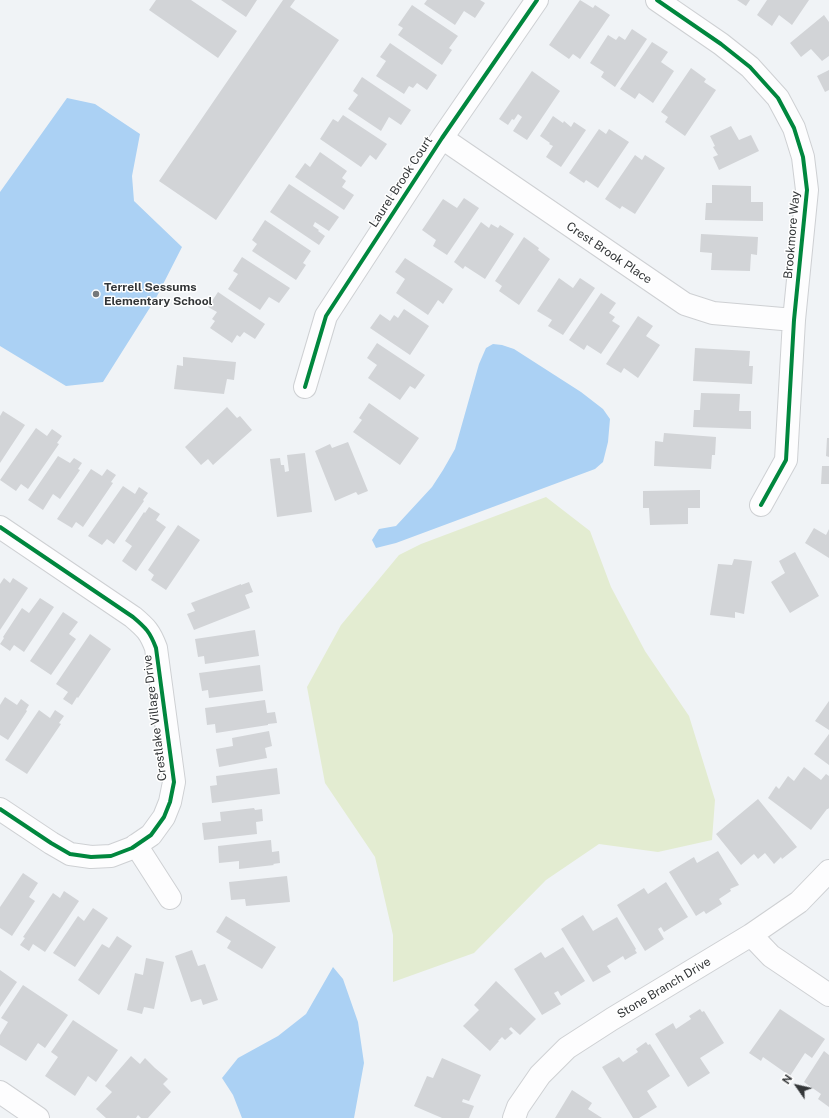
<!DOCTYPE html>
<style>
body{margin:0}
#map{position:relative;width:829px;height:1118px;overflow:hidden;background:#f0f3f6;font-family:"Public Sans",sans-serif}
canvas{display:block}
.north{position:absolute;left:777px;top:1066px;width:40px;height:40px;-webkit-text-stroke:3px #fff;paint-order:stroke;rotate:304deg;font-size:11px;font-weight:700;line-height:16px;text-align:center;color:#333638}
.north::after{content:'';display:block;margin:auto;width:14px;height:18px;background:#333638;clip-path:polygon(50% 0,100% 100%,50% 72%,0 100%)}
</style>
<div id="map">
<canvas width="829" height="1118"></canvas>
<div class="north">N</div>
</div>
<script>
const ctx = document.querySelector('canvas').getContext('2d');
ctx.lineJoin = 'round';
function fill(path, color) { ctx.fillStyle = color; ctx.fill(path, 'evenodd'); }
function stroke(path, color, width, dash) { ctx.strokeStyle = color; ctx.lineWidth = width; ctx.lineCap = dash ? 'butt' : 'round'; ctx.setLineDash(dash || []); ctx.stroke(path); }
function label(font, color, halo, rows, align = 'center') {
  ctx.font = font + ' "Public Sans",sans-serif'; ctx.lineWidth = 3; ctx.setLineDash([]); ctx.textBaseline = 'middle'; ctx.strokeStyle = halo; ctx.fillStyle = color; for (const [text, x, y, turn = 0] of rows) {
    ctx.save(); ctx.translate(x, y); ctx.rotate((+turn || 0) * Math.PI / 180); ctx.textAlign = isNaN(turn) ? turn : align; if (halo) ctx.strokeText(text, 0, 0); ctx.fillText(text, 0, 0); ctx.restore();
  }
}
fill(new Path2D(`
 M546,497L590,531L611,587L645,651L689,716L715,800L712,840L658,852L599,844L546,880L474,953L393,982V935L375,857L325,783L307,687L341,625L399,555L421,544Z`), '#e3ecd1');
fill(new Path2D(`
 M67,98L95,104L140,134L132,176L134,201L182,247L156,298L103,382L66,386L0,346V192Z
 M493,344L502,345L514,349L581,392L603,409L610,419L608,442L603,462L595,469L396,543L376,548L372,540L379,529L396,526L432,487L443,470L455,449L479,364L486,348Z
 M333,967L343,979L358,1022L364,1063L354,1118H242L233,1095L222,1078L238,1058L278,1036L306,1014Z`), '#abd1f4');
fill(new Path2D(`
 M156,0H191L237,31L218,58L149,10Z
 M221,0H257L246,17Z
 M283,0H295L290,7L339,40L216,220L159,181Z
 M427,0H480L485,3L475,18L464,11L455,25L424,4Z
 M580,0L593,8L595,5L610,15L580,59L573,54L569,59L549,45Z
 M737,0H750L746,6Z
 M767,0H809L792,25L779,15L772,26L757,15Z
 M412,5L458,36L449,48L452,50L442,65L398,35L403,28L398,25Z
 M824,15L829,22V56L822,61L811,49L801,57L790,43Z
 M632,29L647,39L615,87L601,77L604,72L590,63L608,35L616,40L619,36L625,40Z
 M652,42L668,52L661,62L674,71L653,103L639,93L635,99L620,89Z
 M390,43L437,75L427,90L417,83L413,88L409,86L404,94L376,76L386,61L380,57Z
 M691,68L706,79L704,82L716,90L685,136L665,122L668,117L661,112Z
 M829,70V90L825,92L817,76Z
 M532,71L560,91L527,140L513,131L522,117L518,114L514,120L512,119L508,125L499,119Z
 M362,77L411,110L401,125L389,117L381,131L348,109L358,95L353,91Z
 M343,115L387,144L376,160L370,155L361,167L320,139L333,119L338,122Z
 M553,116L563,123L564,121L571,127L574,122L586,130L561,167L546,157L553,146L549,144L550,143L540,136Z
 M731,126L739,140L751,135L759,151L719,170L713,157L718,155L713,147L715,146L710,136Z
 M599,129L606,134L609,129L629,142L598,188L586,180L584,183L569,173Z
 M320,152L347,171L342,178L346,181L342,187L354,195L344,210L295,177L305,163L310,167Z
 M635,155L642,160L645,155L665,168L635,214L622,206L620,209L605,199Z
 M289,184L339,217L329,231L315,222L313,226L319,230L318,231L325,236L319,245L270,212Z
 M712,185L751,186V202H763V221L705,220L706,203H712Z
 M464,198L479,208L447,255L433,246L436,240L422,230L443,199L457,208Z
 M265,220L311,251L303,263L306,265L296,280L252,251L257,244L252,240Z
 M481,222L489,228L491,224L498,228L500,225L514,234L485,279L465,266L463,269L454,262Z
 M701,234L758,237L757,255L751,254L750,271L711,270L712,253L700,252Z
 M524,237L539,248L538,250L550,259L519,305L499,291L502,286L495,281Z
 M242,257L290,288L279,303L269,297L260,310L228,289L238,274L233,271Z
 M405,258L453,289L443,304L438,300L428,315L396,293L405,279L395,272Z
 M559,278L573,288L580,278L595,288L563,335L548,326L552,320L537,311Z
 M218,292L265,324L255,339L244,332L240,337L237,335L232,343L210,328L215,321L212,319L217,312L208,307Z
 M601,293L616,303L609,313L615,317L612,321L620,326L601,354L587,345L584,350L569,340Z
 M404,309L429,326L410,355L370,328L380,314L390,321L394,315L398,318Z
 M638,316L653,326L646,336L660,345L638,378L624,368L621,373L606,364Z
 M377,343L425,375L415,389L410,386L400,400L368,378L377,365L367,358Z
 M695,348L750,351L749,366H753L752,384L693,381Z
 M183,357L236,362L234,380L227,379L224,394L174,389L177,365L183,366Z
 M701,393L740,394L739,411H751V429L693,427L694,410H700Z
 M369,403L419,438L400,465L353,432L362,420L359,418Z
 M227,407L237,418L240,416L252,430L213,465L208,459L201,465L185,447Z
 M3,411L25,425L0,463V416Z
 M36,428L47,436L52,429L62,436L57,443L59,444L28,489L21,484L16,491L0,480Z
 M664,433L716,437L715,455H712L711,469L654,466L655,441L663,442Z
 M827,438H829V457L826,456Z
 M348,442L368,491L358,495L356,492L335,501L315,451L330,444L332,448Z
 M305,453L312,512L277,517L270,459L280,458L281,465H284L285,472L289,471L287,455Z
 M58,456L70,463L74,458L82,463L78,469L80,470L60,499L53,494L43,510L28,500Z
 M822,466H829V484H821Z
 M91,469L102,476L107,469L116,475L111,482L113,483L83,527L76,522L72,528L57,519Z
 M123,486L135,494L139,487L148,493L143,500L144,501L114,544L107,539L102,545L88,536Z
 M700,490V508H688V524L650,525L649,508H643V491Z
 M149,507L160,514L156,520L166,527L136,571L122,561L132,546L125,541L144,512L145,513Z
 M178,525L200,540L166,590L151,580L154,575L148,570Z
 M814,528L826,535L829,529V558L805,543Z
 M795,552L819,596L790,613L771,582L785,573L779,561Z
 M734,559L752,561L744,614L735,612V618L710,615L718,564L732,565Z
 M4,578L10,583L13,578L28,588L0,630V584Z
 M249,582L253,592L245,595L250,608L194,630L187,614L195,611L191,603L241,584V585Z
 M40,598L54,607L24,652L14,645L10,651L0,644L4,638L3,637L22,608L29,613Z
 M63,612L78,622L69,634L76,639L51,675L30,661Z
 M255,630L259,656L205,664L204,656L198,657L195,639Z
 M90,634L111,649L78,698L77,697L72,705L63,699L68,692L56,684Z
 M260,665L263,691L209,698L208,690L202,691L199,673Z
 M5,697L17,705L21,699L29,705L26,710L27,711L8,740L0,735V705Z
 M265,700L267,713L275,712L277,723L268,724V725L216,733L215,724L207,725L205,708Z
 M829,701V730L815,721Z
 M39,710L50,718L55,710L64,716L59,723L61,724L27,774L5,760Z
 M269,731L272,746L265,748L267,758L219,767L216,749L233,746L232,738Z
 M829,734V765L814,754Z
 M804,767L821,780L826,774L829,776V808L828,809H827L811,830L768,798L776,786L779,789L788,776L794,781Z
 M277,768L280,794L212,803L210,786L217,785L216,776Z
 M758,799L797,847L782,859L781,857L774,864L765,853L758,859L754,854L741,865L716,834Z
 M254,808L255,810L262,809L263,821L256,822L257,834L204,840L202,823L221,821L220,812Z
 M271,840L272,852L279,851L280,863L273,864L274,865L239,869V861L219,863L218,846Z
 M718,851L739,885L730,889L731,891L719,899L722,904L706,914L704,911L696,916L669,872L694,857L697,863Z
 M23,873L38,883L29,897L35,901L12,936L0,928V907Z
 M287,876L290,902L246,906L245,899L231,900L229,882Z
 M666,882L688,917L664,932L661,927L658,929L664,939L645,951L617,905L644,888L648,894Z
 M64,891L79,901L45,952L33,944L29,951L20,945L25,938L23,937L53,893L60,898Z
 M93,908L108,918L75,967L53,953L78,916L84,921Z
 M583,915L593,931L617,917L636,949L635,950L637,953L625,960L623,956L607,966L611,972L593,982L561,929Z
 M226,916L276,947L262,969L227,948L231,941L216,932Z
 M117,936L132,946L99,995L78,980L102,944L109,948Z
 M563,947L585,981L561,996L558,991L554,993L561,1004L542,1015L514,969L541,952L545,958Z
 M192,950L198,966L205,964L218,1000L203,1005L201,999L191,1002L175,956Z
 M146,958L164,962L154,1009L144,1007L142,1014L127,1010L135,973L143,975Z
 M0,970L17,982L0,1007Z
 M496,981L536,1019L520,1035L511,1027L509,1029L513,1033L505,1040L502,1037L498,1041H499L490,1051L463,1026L479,1010L474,1005Z
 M23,985L68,1015L45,1048L38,1043L26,1061L0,1045V1035L8,1022L1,1018Z
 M700,1009L702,1012L704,1011L724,1043L700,1058L710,1073L688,1087L655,1034L673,1023L676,1029L691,1019L689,1016Z
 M780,1009L825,1039L812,1058L805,1053L790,1076L763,1057L761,1061L749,1053Z
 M73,1020L118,1050L96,1082L88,1076L75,1096L45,1076L58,1057L51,1052Z
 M646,1042L648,1045L650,1044L670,1076L647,1091L657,1107L639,1118H633L602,1067L619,1057L623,1062L638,1052L636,1049Z
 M824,1051L829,1055V1107L818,1099L821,1094L804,1082Z
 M131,1056L140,1064L145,1058L155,1068L168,1079L163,1084L171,1092L148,1118H141L138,1115L136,1118H106L96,1109L112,1092L105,1086Z
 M442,1058L481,1075L469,1101L463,1099L462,1102L474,1106L469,1118H442L414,1106L427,1076L433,1078Z
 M572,1090L592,1103L588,1109L602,1118H555Z`), '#d2d4d7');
const street = new Path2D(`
 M657,0L721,44L750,67L778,98L794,128L803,157L807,190L794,320L786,460L761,505
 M442,138L685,304L713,313L794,320
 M305,387L326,316L442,138L537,0
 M0,527L133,617C146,628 150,632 156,648L174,782L170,802L164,817L151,835L132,848L111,856L91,857L70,854L51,843L0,809
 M136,845L170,898
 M751,935L771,956L829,995
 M0,1092L38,1118
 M514,1118L518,1107L540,1075L567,1048L612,1019L751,935L799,902L829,871`);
stroke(street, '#ced0d3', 24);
stroke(street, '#fdfdfe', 22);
stroke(new Path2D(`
 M657,0L721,44L750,67L778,98L794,128L803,157L807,190L794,320L786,460L761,505
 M305,387L326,316L442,138L537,0
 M0,527L133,617C146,628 150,632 156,648L174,782L170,802L164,817L151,835L132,848L111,856L91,857L70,854L51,843L0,809`), '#00873e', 4);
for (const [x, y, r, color] of [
 [96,294,4,"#75787a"]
]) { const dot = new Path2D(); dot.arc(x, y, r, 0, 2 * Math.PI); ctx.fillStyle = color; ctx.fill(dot); stroke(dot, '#fff', 1.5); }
label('12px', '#333638', '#fff', [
 ["Laurel Brook Court",401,182,-57],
 ["Brookmore Way",792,235,-85],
 ["Crest Brook Place",609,253,34],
 ["Crestlake Village Drive",155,718,-97],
 ["Stone Branch Drive",664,988,-31]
]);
label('bold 12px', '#333638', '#fff', [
 ["Terrell Sessums",104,287],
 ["Elementary School",104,301]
], 'left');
</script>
